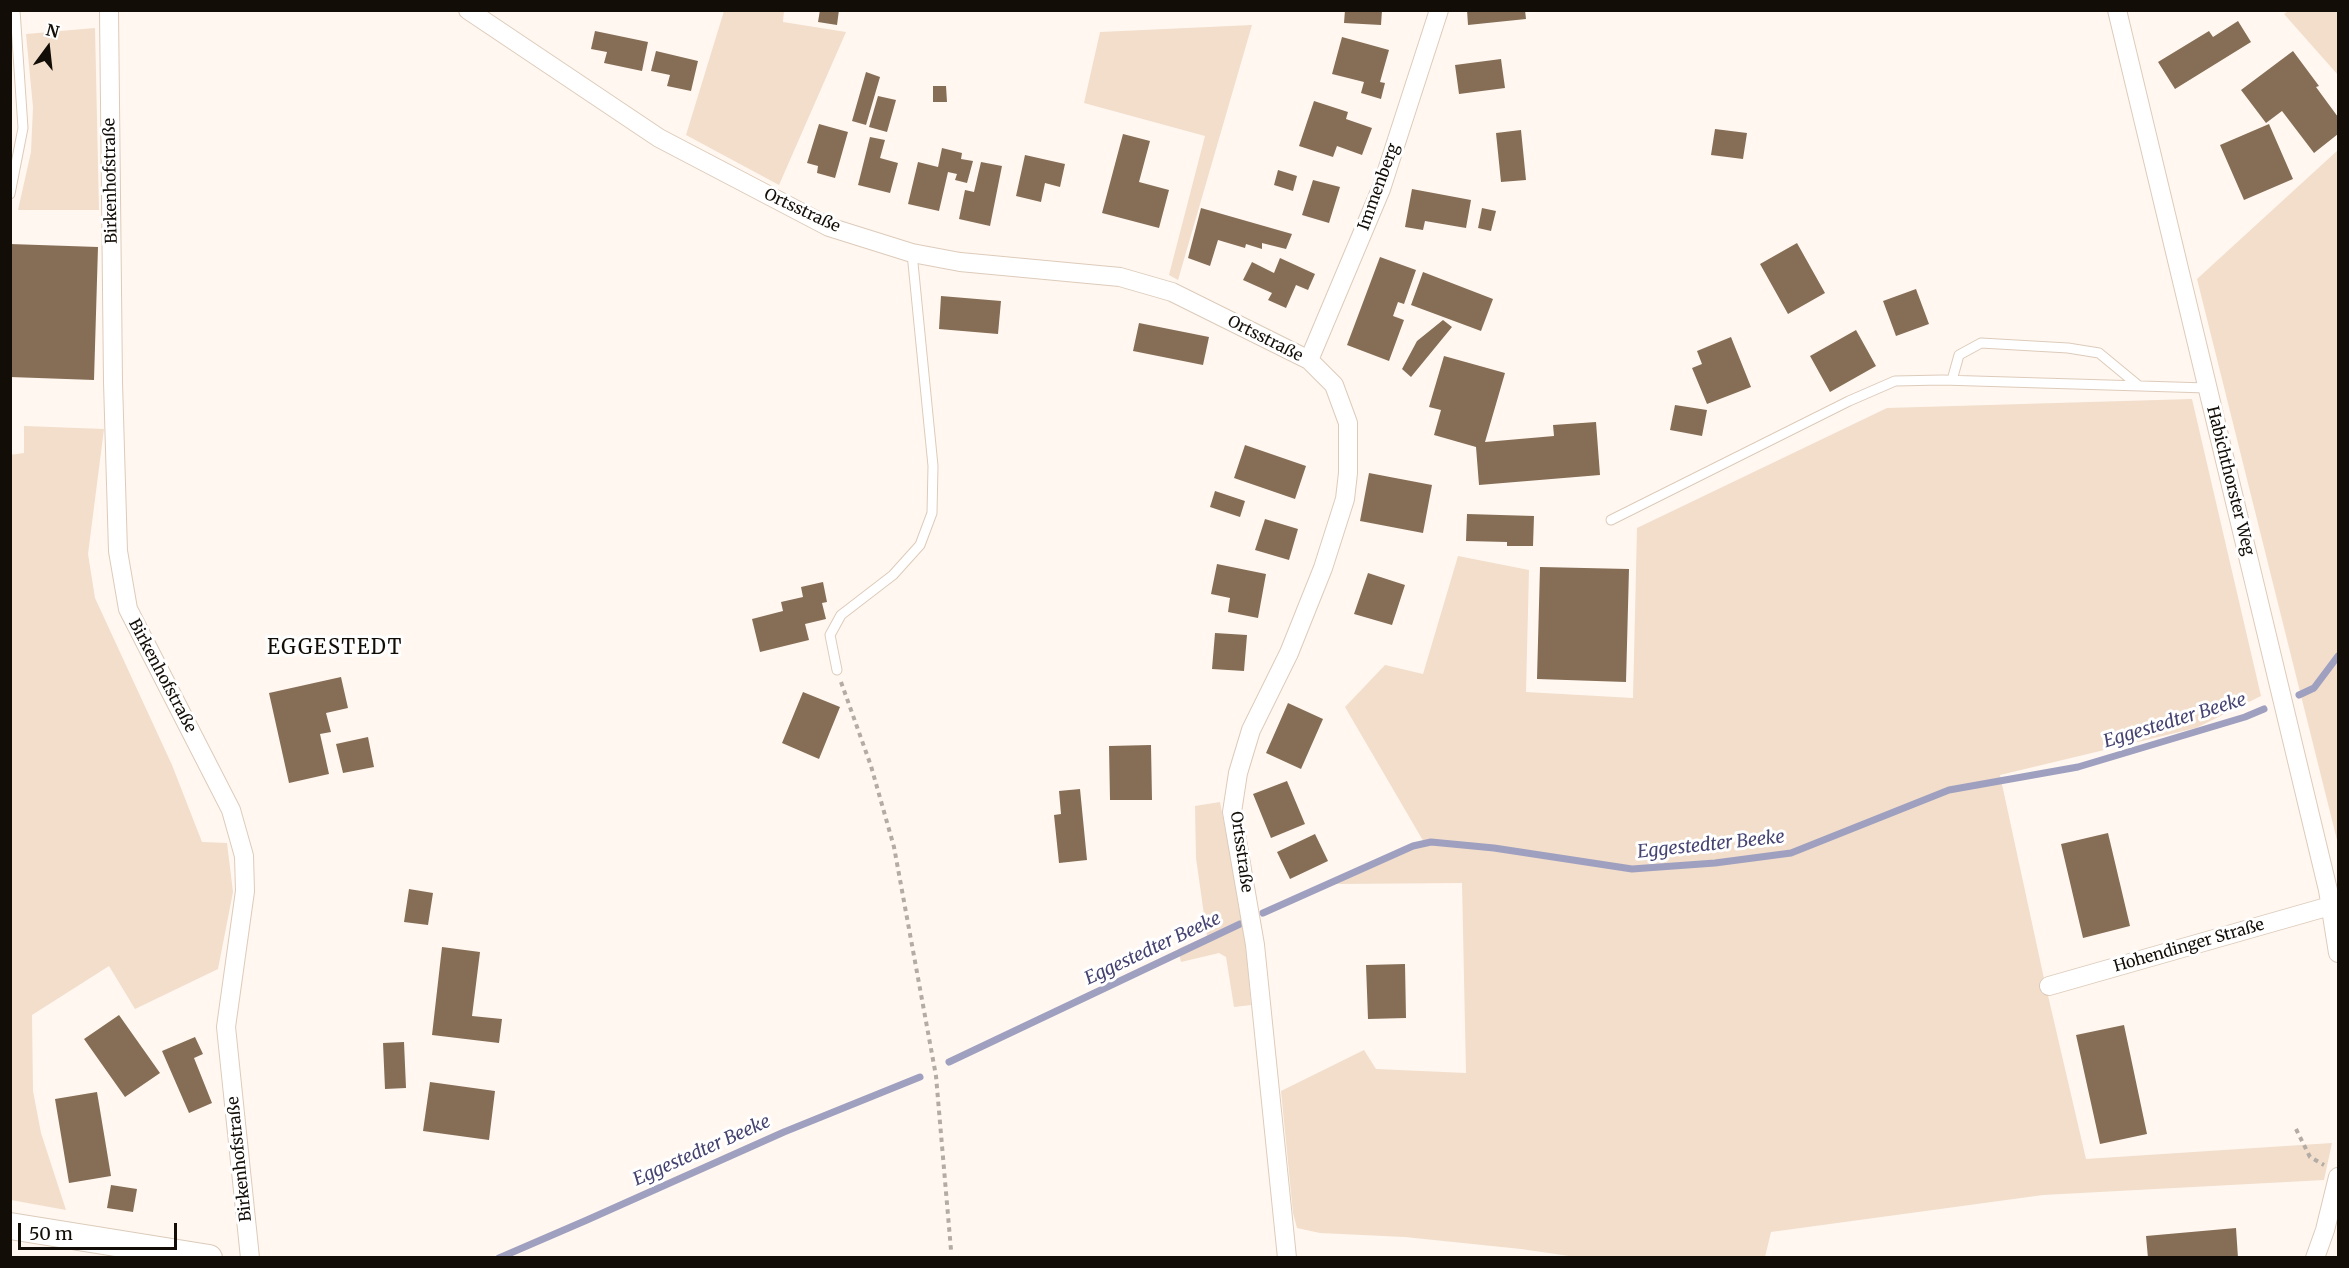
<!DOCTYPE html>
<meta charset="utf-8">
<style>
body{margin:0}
#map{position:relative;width:2349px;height:1268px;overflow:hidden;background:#fff7f0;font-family:Merriweather,serif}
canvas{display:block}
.frame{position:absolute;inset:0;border:12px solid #120d07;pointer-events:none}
.north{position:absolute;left:18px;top:18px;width:60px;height:60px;-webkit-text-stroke:4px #fff;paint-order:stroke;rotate:15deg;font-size:16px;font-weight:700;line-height:24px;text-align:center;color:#120d07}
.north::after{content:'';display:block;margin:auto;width:21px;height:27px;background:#120d07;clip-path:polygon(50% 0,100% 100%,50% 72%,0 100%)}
.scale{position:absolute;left:18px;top:1223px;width:159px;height:27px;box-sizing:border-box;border:3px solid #120d07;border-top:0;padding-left:8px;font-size:18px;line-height:21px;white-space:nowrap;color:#120d07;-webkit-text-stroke:4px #fff;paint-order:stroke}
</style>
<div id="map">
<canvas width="2349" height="1268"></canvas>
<div class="frame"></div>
<div class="north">N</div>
<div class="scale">50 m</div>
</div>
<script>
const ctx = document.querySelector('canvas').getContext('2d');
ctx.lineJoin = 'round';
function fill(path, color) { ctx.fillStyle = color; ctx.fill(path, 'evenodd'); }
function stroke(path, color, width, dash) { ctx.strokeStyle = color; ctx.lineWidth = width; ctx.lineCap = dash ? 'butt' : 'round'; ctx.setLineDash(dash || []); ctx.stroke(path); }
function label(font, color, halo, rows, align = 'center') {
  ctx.font = font + ' Merriweather,serif'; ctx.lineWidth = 6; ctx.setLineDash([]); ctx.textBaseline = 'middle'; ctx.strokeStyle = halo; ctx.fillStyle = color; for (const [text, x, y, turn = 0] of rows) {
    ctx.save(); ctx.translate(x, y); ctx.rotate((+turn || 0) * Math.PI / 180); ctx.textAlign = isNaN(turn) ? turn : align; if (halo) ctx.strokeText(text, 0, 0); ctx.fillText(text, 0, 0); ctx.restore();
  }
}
fill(new Path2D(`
 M724,11H784L783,22L846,32L779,185L686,135Z
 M2288,11H2338V75L2284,14Z
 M1252,25L1178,280L1169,275L1205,136L1084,103L1100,32Z
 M95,28L99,210H18L31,152L33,107L26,34Z
 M2338,150V844L2197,279Z
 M2192,399L2261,696L2196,728L2000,775L2043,974L2086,1159L2332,1143L2324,1180L2043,1195L1771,1232L1765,1257H1576L1521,1249L1405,1237L1320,1233L1297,1228L1293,1213L1281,1091L1364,1050L1376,1069L1466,1073L1462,883L1335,884L1425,844L1345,707L1385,665L1423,674L1458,556L1529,570L1526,692L1633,698L1637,528L1887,408Z
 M24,426L104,429L88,554L95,598L172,765L202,842L227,843L233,892L218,969L135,1009L109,966L32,1015L33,1091L41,1133L66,1210L11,1200L10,455L24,453Z
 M1220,802L1245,934L1251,1005L1234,1007L1226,957L1219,953L1181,962L1178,949L1207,936L1196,858L1195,806Z`), '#f2decb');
stroke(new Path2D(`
 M2299,695L2314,688L2338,656
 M1263,913L1413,846L1431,842L1494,848L1632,869L1715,863L1791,853L1949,790L2078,767L2245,717L2264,709
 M949,1062L1240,924
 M499,1258L587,1220L784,1132L920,1077`), '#9fa0c0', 7);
fill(new Path2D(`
 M820,10H839L837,25L818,22Z
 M1345,10H1382L1381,25L1344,23Z
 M1467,10H1525L1526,19L1468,25Z
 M2238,21L2251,42L2175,89L2158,62L2209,31L2213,37Z
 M595,31L648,42L642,71L604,63L607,52L591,49Z
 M1342,37L1389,50L1380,82L1385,83L1381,99L1361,93L1364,82L1332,74Z
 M656,51L698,61L691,91L667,86L670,75L651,71Z
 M2293,51L2319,86L2316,87L2338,117V134L2314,153L2282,111L2266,123L2241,90Z
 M1501,59L1505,88L1459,94L1455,65Z
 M866,72L880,77L866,125L852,121Z
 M933,86H946L947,102H933Z
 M878,96L896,100L887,132L869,127Z
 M1314,101L1348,112L1346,119L1372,128L1362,155L1337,146L1333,157L1299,146Z
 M819,124L848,132L835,178L817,173L818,166L807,163Z
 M2269,124L2293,179L2244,200L2220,145Z
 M1715,129L1747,133L1743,159L1711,155Z
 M1521,130L1526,180L1501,182L1496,133Z
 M1123,134L1150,141L1139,182L1169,190L1159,228L1102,213Z
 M870,137L885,140L880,158L898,163L890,193L858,185Z
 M942,148L962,153L961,159L973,161L967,183L955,180L957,174L948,172L939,211L908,204L918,162L938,167Z
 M1025,155L1065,164L1060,187L1045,183L1041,202L1016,196Z
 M981,162L1002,166L990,226L959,219L965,190L974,192Z
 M1278,170L1297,176L1293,191L1274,185Z
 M1313,180L1340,187L1329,223L1302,215Z
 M1412,189L1471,200L1466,228L1425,221L1423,230L1405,227Z
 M1201,208L1292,234L1286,249L1262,243V249L1246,244L1245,248L1218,240L1210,266L1188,258Z
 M1482,208L1496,211L1491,231L1478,228Z
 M1797,243L1825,293L1788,314L1760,264Z
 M10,244L98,247L94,380L10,377Z
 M1380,257L1416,270L1404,304L1398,302L1393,316L1404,320L1389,361L1347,345Z
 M1280,258L1315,274L1308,290L1296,285L1286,308L1268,300L1272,293L1243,280L1252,262L1274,273Z
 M1423,272L1493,299L1481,331L1411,305Z
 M1916,289L1929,324L1896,336L1883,301Z
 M941,296L1001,301L998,334L939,329Z
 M1443,320L1452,327L1411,377L1402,369L1417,341Z
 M1139,323L1209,337L1203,365L1133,351Z
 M1856,330L1876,366L1830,392L1810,356Z
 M1731,337L1751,387L1707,404L1692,368L1702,364L1697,351Z
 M1444,356L1505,373L1485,442L1554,436L1553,425L1596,422L1600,475L1479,485L1476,447L1434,435L1441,410L1429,407Z
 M1675,405L1707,410L1702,436L1670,430Z
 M1245,445L1306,466L1295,499L1234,478Z
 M1369,473L1432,485L1423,533L1360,521Z
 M1215,491L1245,501L1240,517L1210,507Z
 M1467,514L1534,516L1533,546H1507V542L1466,541Z
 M1265,519L1298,529L1289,560L1255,550Z
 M1217,564L1266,574L1258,618L1228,612L1230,598L1211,594Z
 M1540,567L1629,569L1626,682L1537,679Z
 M1368,573L1405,585L1392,625L1354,614Z
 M823,582L827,602L822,603L826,619L805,624L809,640L760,652L752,619L783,611L781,602L803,597L801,587Z
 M1215,633L1247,635L1244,671L1212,669Z
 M341,677L348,708L326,713L331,732L320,734L329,774L289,783L269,693Z
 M803,692L840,707L819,759L782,743Z
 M1288,703L1323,719L1301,769L1266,753Z
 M368,737L374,767L343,773L336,744Z
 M1151,745L1152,800H1110L1109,746Z
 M1287,781L1305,824L1271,838L1253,794Z
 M1080,789L1087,860L1059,863L1054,815L1061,814L1059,791Z
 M2108,833L2130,926L2083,938L2061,844Z
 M1315,834L1328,861L1290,879L1277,852Z
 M409,889L433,893L428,925L404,922Z
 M442,947L480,952L472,1016L502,1019L499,1043L432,1035Z
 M1405,964L1406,1018L1368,1019L1366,965Z
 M119,1015L160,1073L125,1097L84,1039Z
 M2124,1025L2147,1134L2100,1144L2076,1035Z
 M195,1037L203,1054L194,1058L212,1103L189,1113L162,1051Z
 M404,1042L406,1088L385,1089L383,1043Z
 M430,1082L495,1091L489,1140L423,1131Z
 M97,1092L111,1176L69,1183L55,1099Z
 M111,1185L137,1189L133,1212L107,1208Z
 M2236,1228L2238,1258H2148L2146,1236Z`), '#866e56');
const service = new Path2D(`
 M10,194L23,128L15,10
 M1952,380L1959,355L1981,343L2068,348L2099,353L2139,386
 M1611,520L1849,401L1895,381L1942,380L2207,388
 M837,670L830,635L841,615L893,575L920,545L932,513L933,466L912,253`);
const minor = new Path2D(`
 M109,10L113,382L118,551L128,609L231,810L244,856L245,891L226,1027L250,1258
 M468,10L659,138L829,227L912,253L960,262L1120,277L1172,292L1309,360L1334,385L1348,423V473L1345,499L1323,568L1289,653L1251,730L1238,773L1232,812L1255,945L1287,1258
 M2117,10L2328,890L2338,953
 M1309,360L1381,189L1439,10
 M2049,986L2330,906
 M2315,1258L2325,1230L2338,1177`);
const secondary = new Path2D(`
 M10,1226L209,1258`);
stroke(service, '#ddcbba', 11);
stroke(minor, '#ddcbba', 20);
stroke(secondary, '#ddcbba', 28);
stroke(new Path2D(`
 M841,682L871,766L894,847L936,1076L951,1250
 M2296,1129L2310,1157L2324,1165`), '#b3aca5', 4, [4.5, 4.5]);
stroke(service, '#fff', 9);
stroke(minor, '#fff', 18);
stroke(secondary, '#fff', 26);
label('16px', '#120d07', '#fff', [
 ["Birkenhofstraße",111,181,-91],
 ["Immenberg",1379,187,-70],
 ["Ortsstraße",802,211,25],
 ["Ortsstraße",1265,339,27],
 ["Habichthorster Weg",2230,481,76],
 ["Birkenhofstraße",162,676,62],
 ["Ortsstraße",1241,852,82],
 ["Hohendinger Straße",2189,946,-16],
 ["Birkenhofstraße",240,1159,-96]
]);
label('italic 18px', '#454371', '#fff', [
 ["Eggestedter Beeke",2175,721,-17],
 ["Eggestedter Beeke",1711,845,-6],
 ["Eggestedter Beeke",1153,949,-25],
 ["Eggestedter Beeke",702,1151,-24]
]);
ctx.letterSpacing = '1.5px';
label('20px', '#120d07', '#fff', [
 ["EGGESTEDT",335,648]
]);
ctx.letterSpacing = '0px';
</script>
